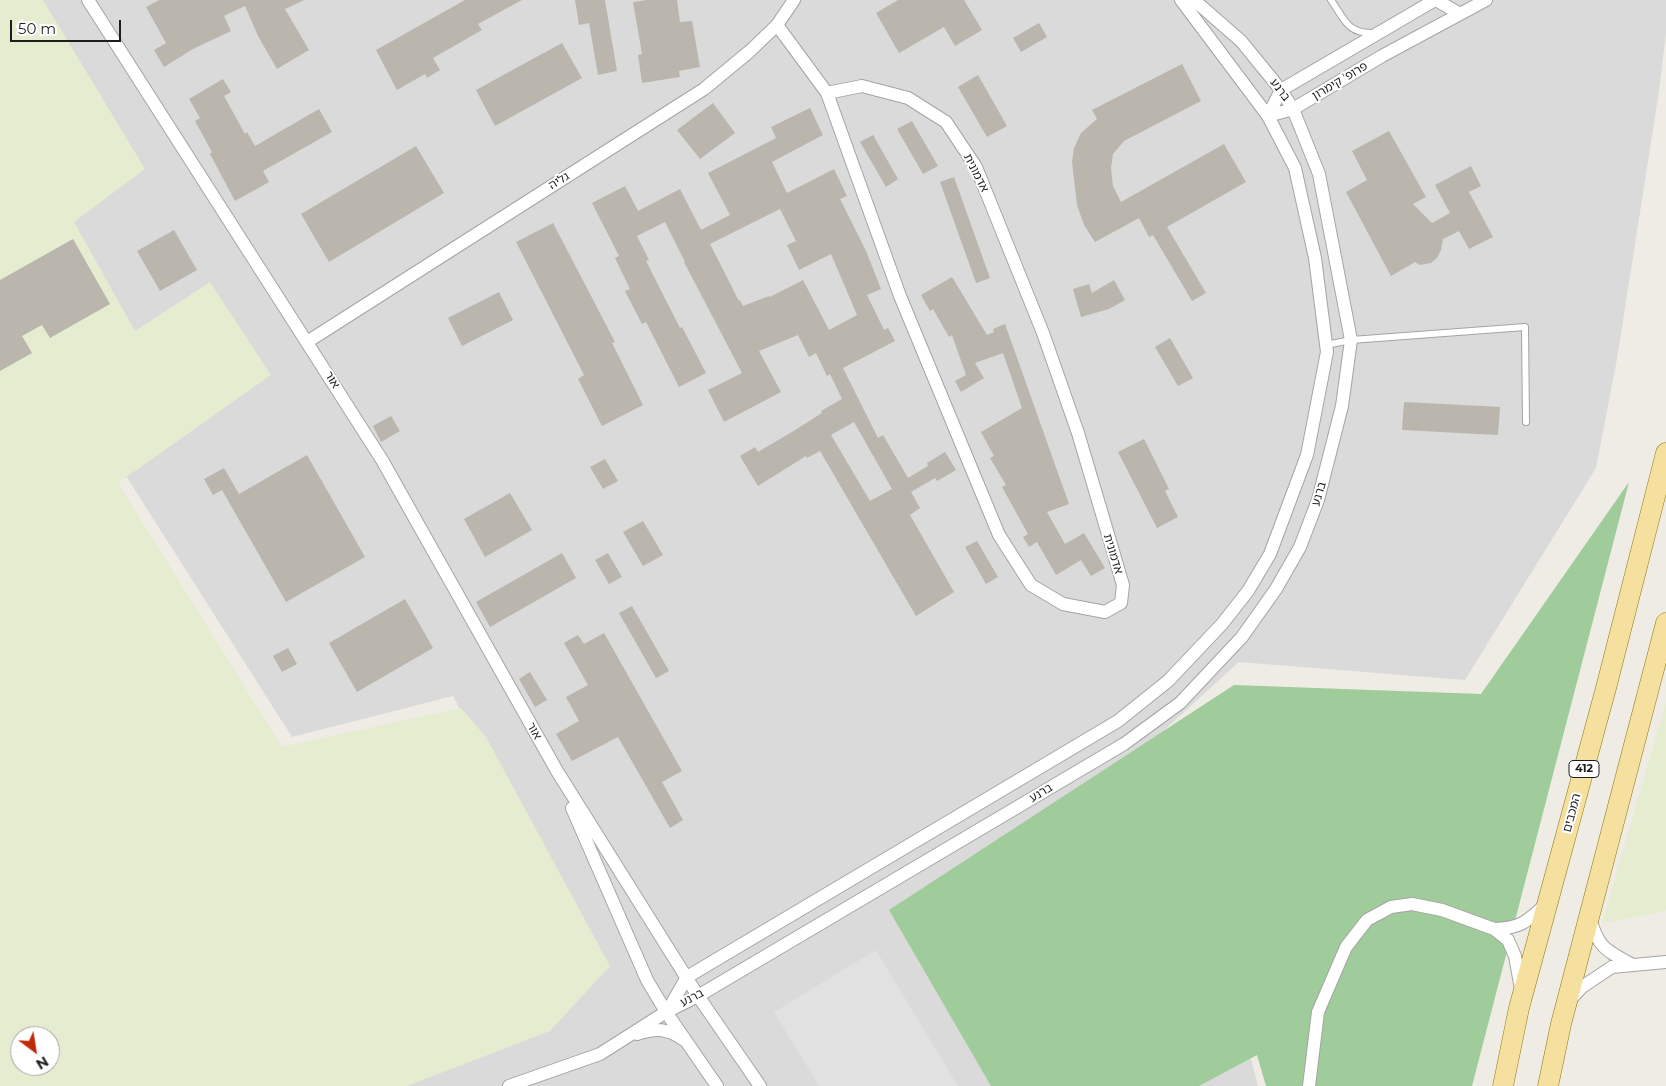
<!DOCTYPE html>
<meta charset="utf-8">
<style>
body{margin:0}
#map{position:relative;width:1666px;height:1086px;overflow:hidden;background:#eeece4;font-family:Montserrat,sans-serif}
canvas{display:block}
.north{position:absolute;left:10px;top:1026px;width:50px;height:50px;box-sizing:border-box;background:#fff;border:1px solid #a5a5a5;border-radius:50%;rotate:149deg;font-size:14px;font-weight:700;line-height:20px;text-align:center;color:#1d1d1d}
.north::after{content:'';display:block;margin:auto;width:18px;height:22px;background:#c02a0b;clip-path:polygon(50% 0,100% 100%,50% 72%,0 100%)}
.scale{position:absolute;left:10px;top:20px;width:111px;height:22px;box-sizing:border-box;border:2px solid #1d1d1d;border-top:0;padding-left:6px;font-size:15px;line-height:18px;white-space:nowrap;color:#1d1d1d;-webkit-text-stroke:4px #fff;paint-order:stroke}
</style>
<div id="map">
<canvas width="1666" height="1086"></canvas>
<div class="north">N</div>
<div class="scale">50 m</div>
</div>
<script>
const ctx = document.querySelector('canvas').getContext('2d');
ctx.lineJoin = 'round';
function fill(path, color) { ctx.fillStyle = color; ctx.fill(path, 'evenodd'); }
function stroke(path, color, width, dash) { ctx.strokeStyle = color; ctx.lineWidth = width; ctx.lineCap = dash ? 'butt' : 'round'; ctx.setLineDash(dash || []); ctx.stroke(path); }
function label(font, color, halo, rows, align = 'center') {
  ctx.font = font + ' Montserrat,"Noto Sans Hebrew",sans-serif'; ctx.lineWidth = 4; ctx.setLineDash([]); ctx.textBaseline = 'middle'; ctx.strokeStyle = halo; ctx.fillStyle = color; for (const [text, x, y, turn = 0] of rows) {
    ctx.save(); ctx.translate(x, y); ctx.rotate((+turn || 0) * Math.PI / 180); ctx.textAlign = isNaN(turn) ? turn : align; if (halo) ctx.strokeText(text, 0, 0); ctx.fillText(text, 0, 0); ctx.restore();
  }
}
fill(new Path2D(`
 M0,0H1666V33L1659,91L1617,359L1596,468L1465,680L1239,662L1094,794L1007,1086H369L596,962L453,696L292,737L119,465L26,406Z
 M1248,1047L1258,1086H1185Z`), '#dbdada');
fill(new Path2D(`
 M0,0H43L145,169L74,222L135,331L210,282L271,375L118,483L282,747L461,708L486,737L610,966L550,1031L407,1086H0ZM20,1036H50V1066H20Z
 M1666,703V911L1602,923Z`), '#e5ecd0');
fill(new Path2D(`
 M1629,482L1472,1086H1266L1257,1055L1199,1086H991L889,910L1234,685L1481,694Z`), '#a0cb9a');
fill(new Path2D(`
 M876,950L958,1086H819L774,1012Z`), '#e1e1e1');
fill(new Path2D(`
 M159,0H304L285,9L309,50L277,69L258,36L245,6L224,16L231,31L193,49L164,67L154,50L166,43L146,7Z
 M465,0H522L478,24L482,30L433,58L440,70L427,78L425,74L397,90L376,50Z
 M575,0H605L617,71L598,75L589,23L579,25Z
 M647,0H677L680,22L692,21L700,67L679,71L680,77L642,83L638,55L642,54L633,2Z
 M898,0H964L982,30L955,46L944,27L899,53L876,13Z
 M1039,23L1047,37L1021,52L1013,38Z
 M562,43L582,78L495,126L476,90Z
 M1182,64L1201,101L1124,141L1113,154L1111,168L1113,186L1121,202L1224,144L1246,182L1167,227L1206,293L1192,301L1153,235L1149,237L1139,218L1095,242L1084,225L1077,205L1072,162L1074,148L1081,133L1097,119L1092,110Z
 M978,75L1007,126L987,137L958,87Z
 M223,79L231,92L224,96L245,134L247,132L255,146L319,109L332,132L263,171L269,182L235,201L210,154L212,152L195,121L200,118L189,99Z
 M713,103L735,133L700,159L677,130Z
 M810,108L823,135L772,162L787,193L834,169L847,196L840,199L866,251L881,289L867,295L884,330L888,328L895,341L843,368L878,438L883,435L908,478L928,466L927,463L945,452L956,470L937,481L935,478L911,492L920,508L910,515L954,592L916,616L820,451L807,458L806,456L758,486L740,456L755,447L758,452L792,432L822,413L821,411L842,399L830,374L827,376L816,353L809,357L798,335L759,351L781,392L724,422L708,390L742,373L684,262H685L665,222L637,236L649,260L646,261L680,328L682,327L706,373L679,387L646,322L642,324L625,291L630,289L615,258L619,256L592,203L625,186L638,211L680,189L701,230L730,215L708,173L776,138L771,127ZM780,209L796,241L787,245L799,270L831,254L857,315L829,330L803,280L770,297L769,296L743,306L740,300L739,301L710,244ZM854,422L892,489L870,501L831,435Z
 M912,121L938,166L923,174L897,129Z
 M1389,131L1426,197L1413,204L1432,223L1450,213L1435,185L1471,166L1481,186L1469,192L1493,237L1469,249L1459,231L1443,239L1441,250L1437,258L1431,263L1420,265L1415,262L1391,276L1346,192L1367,180L1352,151Z
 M873,135L898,179L886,187L860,142Z
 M416,146L444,193L329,262L301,214Z
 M954,177L990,278L976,283L940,182Z
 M553,223L615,342L612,343L643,405L602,426L578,379L584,375L516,242Z
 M174,230L197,270L160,291L137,251Z
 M73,239L110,304L50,338L42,325L22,336L32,353L0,371V280Z
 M952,277L987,335L994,332L993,329L1005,324L1069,504L1047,512L1065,544L1084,533L1105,568L1091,576L1081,560L1056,575L1037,542L1029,547L1023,537L1028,534L1002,487L1006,485L990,458L994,456L981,432L1022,408L1003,353L975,363L984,378L961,392L955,381L966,375L952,335L949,337L933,309L930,311L921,295Z
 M1114,280L1125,300L1109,309L1081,317L1073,289L1089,284L1092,293Z
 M499,292L513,320L462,346L448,318Z
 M1170,338L1193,378L1178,386L1155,347Z
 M1404,402L1500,407L1498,435L1402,430Z
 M391,416L400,431L381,442L373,426Z
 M1144,439L1169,489L1165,491L1178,517L1157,528L1118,452Z
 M307,455L365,557L286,602L222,490L213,495L204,479L224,468L239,494Z
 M605,459L618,481L603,489L590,467Z
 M510,493L532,530L485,557L464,519Z
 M643,521L663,555L643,566L623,532Z
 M977,541L998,577L986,584L965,547Z
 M562,553L576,578L490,627L476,602Z
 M608,553L622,577L609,584L595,560Z
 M405,599L433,648L357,692L329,643Z
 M632,606L669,671L656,678L619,613Z
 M604,633L682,771L662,782L683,820L670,828L618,737L572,761L556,734L579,721L566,697L588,685L564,643L578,635L584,644Z
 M288,648L297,664L282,672L273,656Z
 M530,672L547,700L535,707L519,679Z`), '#bab5ad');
const lane = new Path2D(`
 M1331,0C1345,20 1347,34 1375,33
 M1326,345L1351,340L1525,327L1526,422`);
const street = new Path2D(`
 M88,0L382,460L557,771L698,996L760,1086
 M1436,0L1460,14
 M777,25L827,93L900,296L999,535L1031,585L1063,604L1105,612L1121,603L1123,585L1078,433L1043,333L976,167L946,122L908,98L862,86L827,93
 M1268,116L1293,109L1382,56L1486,0
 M1268,116L1281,90L1435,0
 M307,342L704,89L750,51L777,25L794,0
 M572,808L647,980L666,1012L717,1086
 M1590,918C1598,947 1605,950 1631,964
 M1494,929C1521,928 1527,922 1546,904
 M1570,1000L1582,987L1612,967L1666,962
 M667,1012L687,977L1118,721L1168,681L1222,624L1248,591L1270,554L1307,455L1327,352L1315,258L1295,168L1268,116L1181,0
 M637,1034C656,1028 668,1028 684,1040
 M509,1086L600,1054L666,1012L698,996L1124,744L1180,703L1242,637L1276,589L1300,547L1318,500L1342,406L1351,340L1319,174L1293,109L1281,90L1241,41L1194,0
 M1309,1086L1318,1012L1346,947L1367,920L1391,907L1412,904L1442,910L1494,929L1508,940L1515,956L1521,989`);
const primary = new Path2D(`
 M1503,1086L1519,1008L1606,688L1666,453
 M1548,1086L1561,1024L1666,623`);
stroke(lane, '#a4a4a4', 8);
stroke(street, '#a4a4a4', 14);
stroke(primary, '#8e7908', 21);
stroke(lane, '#fff', 6);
stroke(street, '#fff', 12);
stroke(primary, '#f6e0a0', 20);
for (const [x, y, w] of [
 [1584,769,30]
]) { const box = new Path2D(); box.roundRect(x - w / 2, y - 8.5, w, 17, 4); ctx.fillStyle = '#fff'; ctx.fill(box); stroke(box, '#1d1d1d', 1); }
label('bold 11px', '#1d1d1d', null, [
 ["412",1584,769]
]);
label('12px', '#1d1d1d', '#fff', [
 ["פרופ' קימרון",1340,81,-31],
 ["ברנע",1280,90,53],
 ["אדמונית",976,173,63],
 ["גליה",559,181,-32],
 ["אור",332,380,58],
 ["ברנע",1319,494,-74],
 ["אדמונית",1113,554,73],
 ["אור",534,731,61],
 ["ברנע",1041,793,-31],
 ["המכבים",1572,813,-75],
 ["ברנע",692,998,-28]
]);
</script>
